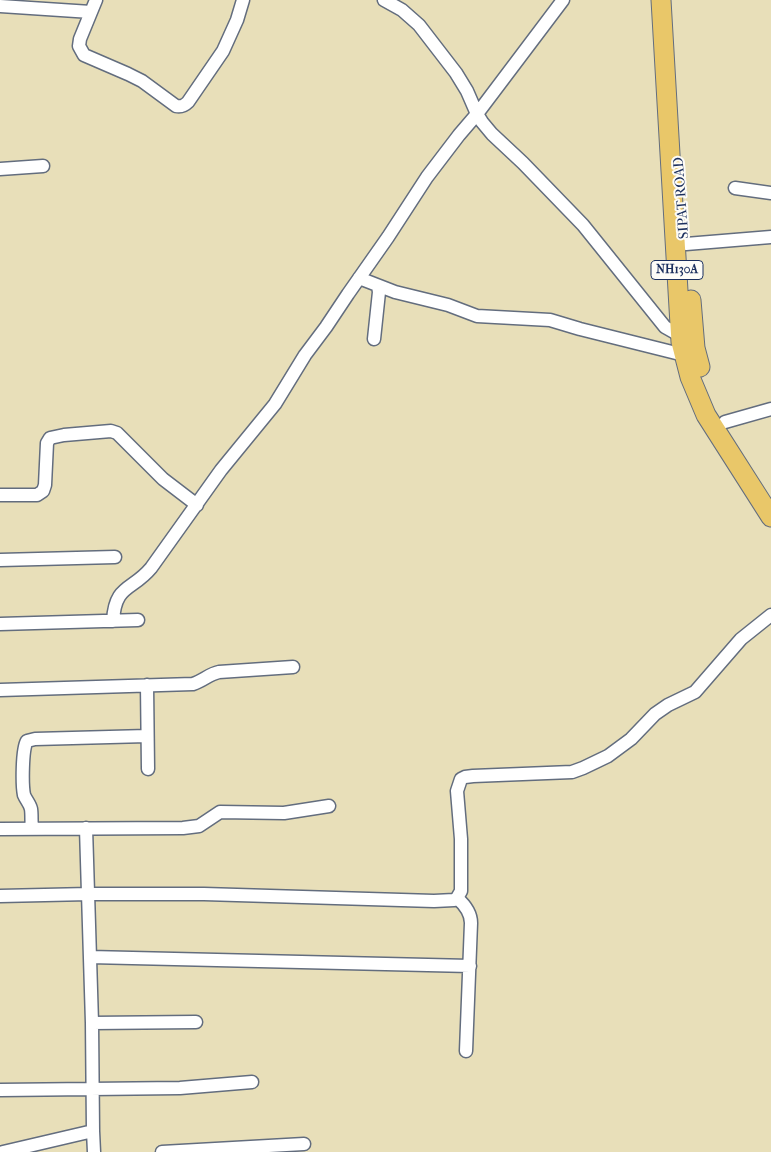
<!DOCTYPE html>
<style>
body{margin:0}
canvas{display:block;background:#e8dfb9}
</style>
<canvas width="771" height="1152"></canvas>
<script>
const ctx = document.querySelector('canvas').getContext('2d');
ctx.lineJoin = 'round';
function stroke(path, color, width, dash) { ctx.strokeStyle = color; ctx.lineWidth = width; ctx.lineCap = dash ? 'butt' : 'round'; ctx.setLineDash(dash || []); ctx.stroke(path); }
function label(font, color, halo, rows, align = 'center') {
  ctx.font = font + ' "IM FELL French Canon",serif'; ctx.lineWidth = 4; ctx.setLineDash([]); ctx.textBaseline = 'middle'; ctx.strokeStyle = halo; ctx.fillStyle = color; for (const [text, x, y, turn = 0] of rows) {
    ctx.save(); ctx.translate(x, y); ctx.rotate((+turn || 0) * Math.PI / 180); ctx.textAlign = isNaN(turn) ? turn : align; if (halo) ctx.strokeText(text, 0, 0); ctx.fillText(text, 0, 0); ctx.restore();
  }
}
const minor = new Path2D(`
 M96,0L80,39L79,46L84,55L128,74L142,81L176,106C181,107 184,106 188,102L223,51L237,20L243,0
 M384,0L402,10L419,25L456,73L467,91L477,114L482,122L492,134L523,163L583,225L665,327L681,336
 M0,6L91,12
 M0,169L43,166
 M735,188L771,193
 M686,244L771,237
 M359,278L395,292L448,305L477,316L550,320L580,329L684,355
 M374,339L379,292L378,286
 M725,422L771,409
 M0,495H37L43,491L45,485L47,443L50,438L64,435L111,431L117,433L163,479L197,505
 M0,560L115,557
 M113,621C115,584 132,591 151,568L221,470L275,404L305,355L326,327L348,294L388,237L427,177L459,135L477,114L563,0
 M0,624L138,620
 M147,685L148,769
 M0,690L193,684C203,681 209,674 219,672L293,667
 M86,828L92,1023L93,1131L94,1152
 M0,829L183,828L199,826L220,812L284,813L329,806
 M32,829C31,822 32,815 31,809C30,804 26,800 24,795C22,785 22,749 27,741L35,739L147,736
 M0,896L89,894H204L434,901L454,900L457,898L461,891V839L457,791L461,779L465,777L473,776L572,772L583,768L608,756L631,739L655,714L668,705L695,692L741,639L771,615
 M457,898C465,905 471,913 471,923L466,1051
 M90,957L470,966
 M92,1023L196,1022
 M0,1090L180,1088L252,1082
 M3,1152L93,1131
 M162,1152L304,1144`);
const highway = new Path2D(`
 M661,0L681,342L690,377L706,415L771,517
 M691,300L695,348L700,367`);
stroke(minor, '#636d7e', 15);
stroke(highway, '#636d7e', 21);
stroke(minor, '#fff', 12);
stroke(highway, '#e9c769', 19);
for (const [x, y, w] of [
 [677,270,52]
]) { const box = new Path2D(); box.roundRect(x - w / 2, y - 9.5, w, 19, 4); ctx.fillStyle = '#fdfcf7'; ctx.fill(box); stroke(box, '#1b2f5e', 1); }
label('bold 12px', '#1b2f5e', null, [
 ["NH130A",677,270]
]);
label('14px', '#1b2f5e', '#fdfcf7', [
 ["SIPAT ROAD",682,198,-94]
]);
</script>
